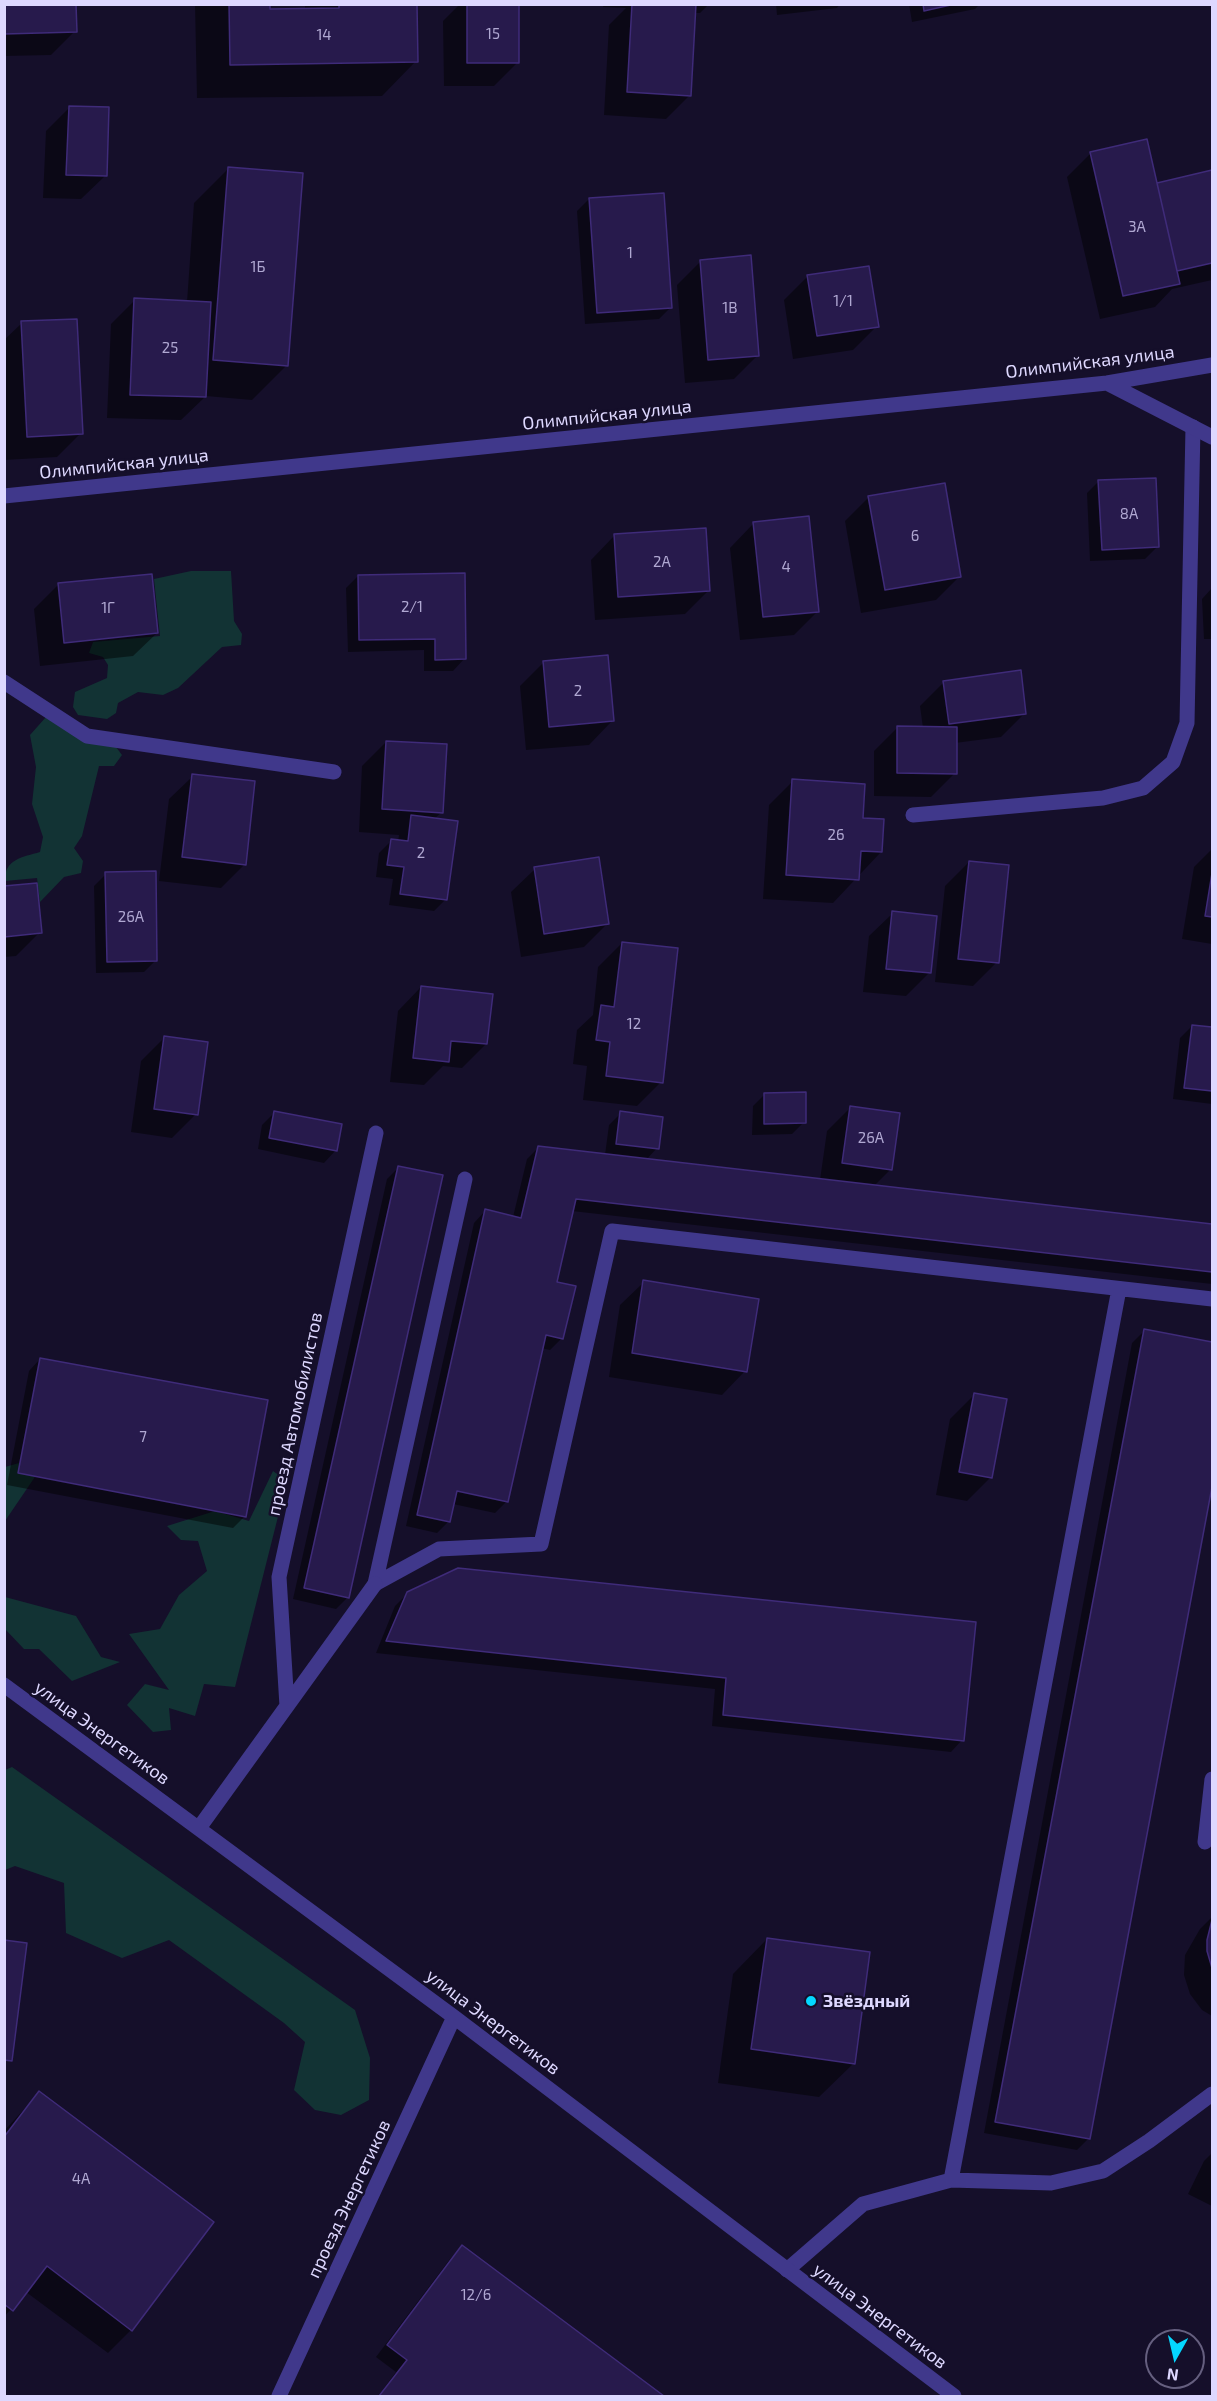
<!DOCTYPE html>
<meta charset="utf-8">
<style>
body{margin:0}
#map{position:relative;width:1217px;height:2401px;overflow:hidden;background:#150f2a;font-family:"Exo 2",sans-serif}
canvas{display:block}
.frame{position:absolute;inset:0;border:6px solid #ded8ff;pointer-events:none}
.north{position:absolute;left:1145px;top:2329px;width:60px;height:60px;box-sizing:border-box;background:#150f2a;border:2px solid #655f7f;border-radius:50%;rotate:188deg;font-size:16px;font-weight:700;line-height:24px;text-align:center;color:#ded8ff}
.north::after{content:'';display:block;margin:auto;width:21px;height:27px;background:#04d7ff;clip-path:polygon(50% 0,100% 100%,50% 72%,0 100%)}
</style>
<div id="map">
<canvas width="1217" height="2401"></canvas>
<div class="frame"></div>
<div class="north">N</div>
</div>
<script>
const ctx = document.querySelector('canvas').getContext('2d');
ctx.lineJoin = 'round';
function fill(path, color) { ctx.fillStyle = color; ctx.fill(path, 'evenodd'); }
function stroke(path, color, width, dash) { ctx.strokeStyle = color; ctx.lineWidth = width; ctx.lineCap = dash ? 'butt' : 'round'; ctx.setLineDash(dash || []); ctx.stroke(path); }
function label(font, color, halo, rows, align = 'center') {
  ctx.font = font + ' "Exo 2",sans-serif'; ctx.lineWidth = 5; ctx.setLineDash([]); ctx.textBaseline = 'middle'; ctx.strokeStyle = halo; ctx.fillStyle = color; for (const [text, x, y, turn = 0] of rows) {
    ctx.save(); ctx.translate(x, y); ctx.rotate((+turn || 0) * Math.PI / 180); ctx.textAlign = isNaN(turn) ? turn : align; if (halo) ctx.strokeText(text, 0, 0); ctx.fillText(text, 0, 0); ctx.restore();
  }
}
fill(new Path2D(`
 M191,571H231L234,621L242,634L241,645L222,647L178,688L163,695L138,692L118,703L116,713L107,719L78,715L73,707L75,692L107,678L108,665L103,657L89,653L93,642L160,636L154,579Z
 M46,717L116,747L122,755L114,766H99L82,836L74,848L83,861L81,873L64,877L40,902L37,878L5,881C4,859 23,857 40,852L43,837L32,804L36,767L30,735Z
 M33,1459L39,1471L5,1521V1467Z
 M273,1471L287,1481L235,1687L204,1684L195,1716L169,1708L171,1730L153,1732L127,1705L145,1684L169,1690L129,1634L160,1629L179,1595L207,1571L198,1541L181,1540L167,1526L215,1511L249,1521Z
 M5,1597L76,1616L101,1657L120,1662L72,1681L39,1649H24L5,1629Z
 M12,1767L355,2010L370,2058L369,2100L341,2115L315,2110L294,2090L305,2042L284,2023L169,1940L122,1958L66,1933L64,1883L15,1866L5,1870V1770Z`), '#123334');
fill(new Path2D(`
 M4,4L75,31L51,55L4,56Z
 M195,4H268V10H305V4H415L416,61L382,96L197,98Z
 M460,4H518V62L494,86H444L443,21Z
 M604,4H709L700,13H694L690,95L666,119L604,115L609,25L626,8L603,7Z
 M776,4H840L837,8L777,15Z
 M909,4H980L975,9L912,22Z
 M70,107L105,176L81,199L43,198L46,131Z
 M1090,154L1156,185L1212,172V280L1172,289L1155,307L1100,319L1067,177Z
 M228,169L287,365L252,400L206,396L181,420L107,418L111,324L135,300L187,302L194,203Z
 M589,199L671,307L659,319L585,324L577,211Z
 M701,261L758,355L734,379L685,383L677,285Z
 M808,276L877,326L853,350L793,359L784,300Z
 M22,323L81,433L57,457L4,460V340Z
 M1099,481L1157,547L1145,559L1090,561L1087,493Z
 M869,497L960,576L936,600L861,613L845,521Z
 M753,524L818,611L794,635L740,640L730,548Z
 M614,536L709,590L685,614L595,620L591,560Z
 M151,576L157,633L133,656L40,666L34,609L58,585Z
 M358,576L464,659L453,671H424V650L348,652L346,588Z
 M1212,588V639H1204L1202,599Z
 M544,662L612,721L589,745L526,750L520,686Z
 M944,682L1025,713L1001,737L955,743V773L931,797L874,796V751L898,727L923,728L920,706Z
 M386,742L442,812L434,819L446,899L434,911L389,905L393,879L376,877L379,853L391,841L398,842L399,835L359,832L362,766Z
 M193,776L245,864L221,888L159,881L169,799Z
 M793,781L881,852L833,903L763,899L769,805Z
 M1212,849V944L1182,939L1194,867Z
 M969,862L997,962L973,986L935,982L945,886Z
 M535,869L608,923L584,947L521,957L511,892Z
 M106,874L156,960L144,972L96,973L94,886Z
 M4,888L40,932L16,956L4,957Z
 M893,913L930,972L906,996L863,992L869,936Z
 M622,943L661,1082L637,1106L583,1100L587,1066L573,1064L577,1030L593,1015L598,967Z
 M421,987L486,1044L462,1068L443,1066L424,1085L390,1082L398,1011Z
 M1192,1026L1212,1029V1104L1173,1099L1180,1038Z
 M164,1038L196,1114L172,1138L131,1132L141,1061Z
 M765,1094L804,1122L792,1134L752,1135L753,1106Z
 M851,1107L891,1169L874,1186L1212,1225V1284L572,1211L556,1283L562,1338L550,1350L541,1348L507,1501L495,1513L453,1504L449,1521L437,1533L406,1526L474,1223L485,1211L513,1217L527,1159L539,1147L605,1155L609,1125L621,1113L657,1148L646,1160L820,1180L827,1131Z
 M274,1113L335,1151L324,1163L258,1149L262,1125Z
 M399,1167L348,1597L336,1609L293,1599L387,1179Z
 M644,1282L745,1371L722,1395L609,1377L620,1305Z
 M1144,1331L1212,1343V1479L1089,2138L1077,2150L984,2133L1132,1343Z
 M40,1359L245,1516L233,1528L7,1485L29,1371Z
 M974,1395L991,1477L967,1501L936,1495L950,1419Z
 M407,1594L962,1740L951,1752L712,1726L715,1689L376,1653L395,1606Z
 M1212,1917V2016L1202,2010L1190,1994L1184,1975L1185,1955L1200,1929Z
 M767,1939L854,2063L819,2097L718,2083L733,1974Z
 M39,2093L131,2330L108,2353L26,2292L4,2317V2131Z
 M1212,2153V2206L1188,2194L1204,2161Z
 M462,2247L661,2396H378L396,2372L376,2357L450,2259Z`), '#0007');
const building = new Path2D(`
 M4,4H76L77,32L4,34Z
 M229,4H270V9L339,8V4H417L418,62L230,65Z
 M467,4H519V63H467Z
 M632,4H696L691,96L627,92Z
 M923,4H955L924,11Z
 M69,106L109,107L107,176L66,175Z
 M1147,139L1180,284L1123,296L1090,152Z
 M228,167L303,173L288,366L213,360Z
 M1212,170V263L1177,271L1157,183Z
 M664,193L672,308L597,313L589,198Z
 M751,255L759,356L708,360L700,260Z
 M869,266L879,327L817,336L807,275Z
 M134,298L211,302L206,397L130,395Z
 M77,319L83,434L27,437L21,321Z
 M1156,478L1159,547L1102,550L1098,480Z
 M945,483L961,577L885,590L868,496Z
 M809,516L819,612L763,617L753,522Z
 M706,528L710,591L618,597L614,534Z
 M465,573L466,659L435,660V639L359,640L358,575Z
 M152,574L158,633L64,643L58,583Z
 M608,655L614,721L549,727L543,661Z
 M1021,670L1026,714L949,724L943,681Z
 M897,726L957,727V774L897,773Z
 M386,741L447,744L443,813L382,809Z
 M192,774L255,781L246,865L182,857Z
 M792,779L865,784L863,818L884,819L882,852L861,851L859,880L786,875Z
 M411,815L458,821L447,900L400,894L404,867L387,865L391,839L408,841Z
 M599,857L609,924L544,934L534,867Z
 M969,861L1009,865L999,963L958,959Z
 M156,871L157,961L107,962L105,872Z
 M1212,873V917L1205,916Z
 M37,883L42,933L4,937V886Z
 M892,911L937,916L931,973L886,969Z
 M622,942L678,948L663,1083L606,1076L610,1042L596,1040L601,1005L614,1007Z
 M421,986L493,994L487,1044L451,1041L449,1062L413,1058Z
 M1192,1025L1212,1027V1091L1184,1088Z
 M164,1036L208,1042L198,1115L154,1109Z
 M806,1092V1123L764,1124V1093Z
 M850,1106L900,1113L892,1170L842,1163Z
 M274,1111L342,1124L337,1151L269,1138Z
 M620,1111L663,1117L659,1149L616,1144Z
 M538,1146L1212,1224V1272L576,1199L557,1282L576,1286L563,1339L546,1335L508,1502L457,1491L450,1522L417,1515L485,1209L521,1218Z
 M398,1166L443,1175L349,1598L304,1588Z
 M643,1280L759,1299L747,1372L632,1353Z
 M1144,1329L1212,1342V1487L1090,2139L995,2122Z
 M40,1358L268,1400L246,1517L18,1473Z
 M974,1393L1007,1399L992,1478L959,1472Z
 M458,1568L976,1622L964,1741L723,1715L726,1678L386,1641L407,1592Z
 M1212,1920V1968L1207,1951V1940Z
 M767,1938L870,1952L855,2064L751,2049Z
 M4,1940L27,1943L12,2061L4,2060Z
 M39,2091L214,2222L132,2331L47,2266L13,2311L4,2304V2137Z
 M462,2245L664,2396H379L407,2360L387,2345Z`);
fill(building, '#271a4c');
stroke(building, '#3f2b79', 1.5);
stroke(new Path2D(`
 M4,682L87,736L334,772
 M913,815L1103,798L1143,788L1173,762L1187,723L1193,427
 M465,1179L375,1584L439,1549L541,1544L612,1231L1212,1299
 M1205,1842L1212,1779
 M951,2180L1119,1289
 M787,2270L863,2204L951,2180L1051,2183L1103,2171L1149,2141L1212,2094`), '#40388b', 15);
stroke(new Path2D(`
 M1107,383L1212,437
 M4,496L1107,383L1212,365
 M4,1685L454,2017L954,2396
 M287,1706L279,1577L376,1133
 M199,1828L375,1584
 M279,2396L454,2017`), '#40388b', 15);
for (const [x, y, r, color] of [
 [811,2001,6,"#04d7ff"]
]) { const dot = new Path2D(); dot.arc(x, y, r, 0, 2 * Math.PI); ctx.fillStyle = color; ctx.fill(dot); stroke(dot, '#150f2a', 2); }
label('15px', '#b0a8d2', null, [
 ["15",493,34],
 ["14",324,35],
 ["3А",1137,227],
 ["1",630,253],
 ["1Б",258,267],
 ["1/1",843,301],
 ["1В",730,308],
 ["25",170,348],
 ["8А",1129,514],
 ["6",915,536],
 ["2А",662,562],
 ["4",786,567],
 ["2/1",412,607],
 ["1Г",108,608],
 ["2",578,691],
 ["26",836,835],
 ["2",421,853],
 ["26А",131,917],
 ["12",634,1024],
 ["26А",871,1138],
 ["7",143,1437],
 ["4А",81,2179],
 ["12/6",476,2295]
]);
label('18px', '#ded8ff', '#150f2a', [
 ["Олимпийская улица",1090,362,-7],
 ["Олимпийская улица",607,415,-6],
 ["Олимпийская улица",124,464,-6],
 ["проезд Автомобилистов",295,1414,-78],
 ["улица Энергетиков",102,1733,36],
 ["улица Энергетиков",493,2022,37],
 ["проезд Энергетиков",349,2199,-65],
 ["улица Энергетиков",880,2316,37]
]);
label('bold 18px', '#ded8ff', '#150f2a', [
 ["Звёздный",823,2001]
], 'left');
</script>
